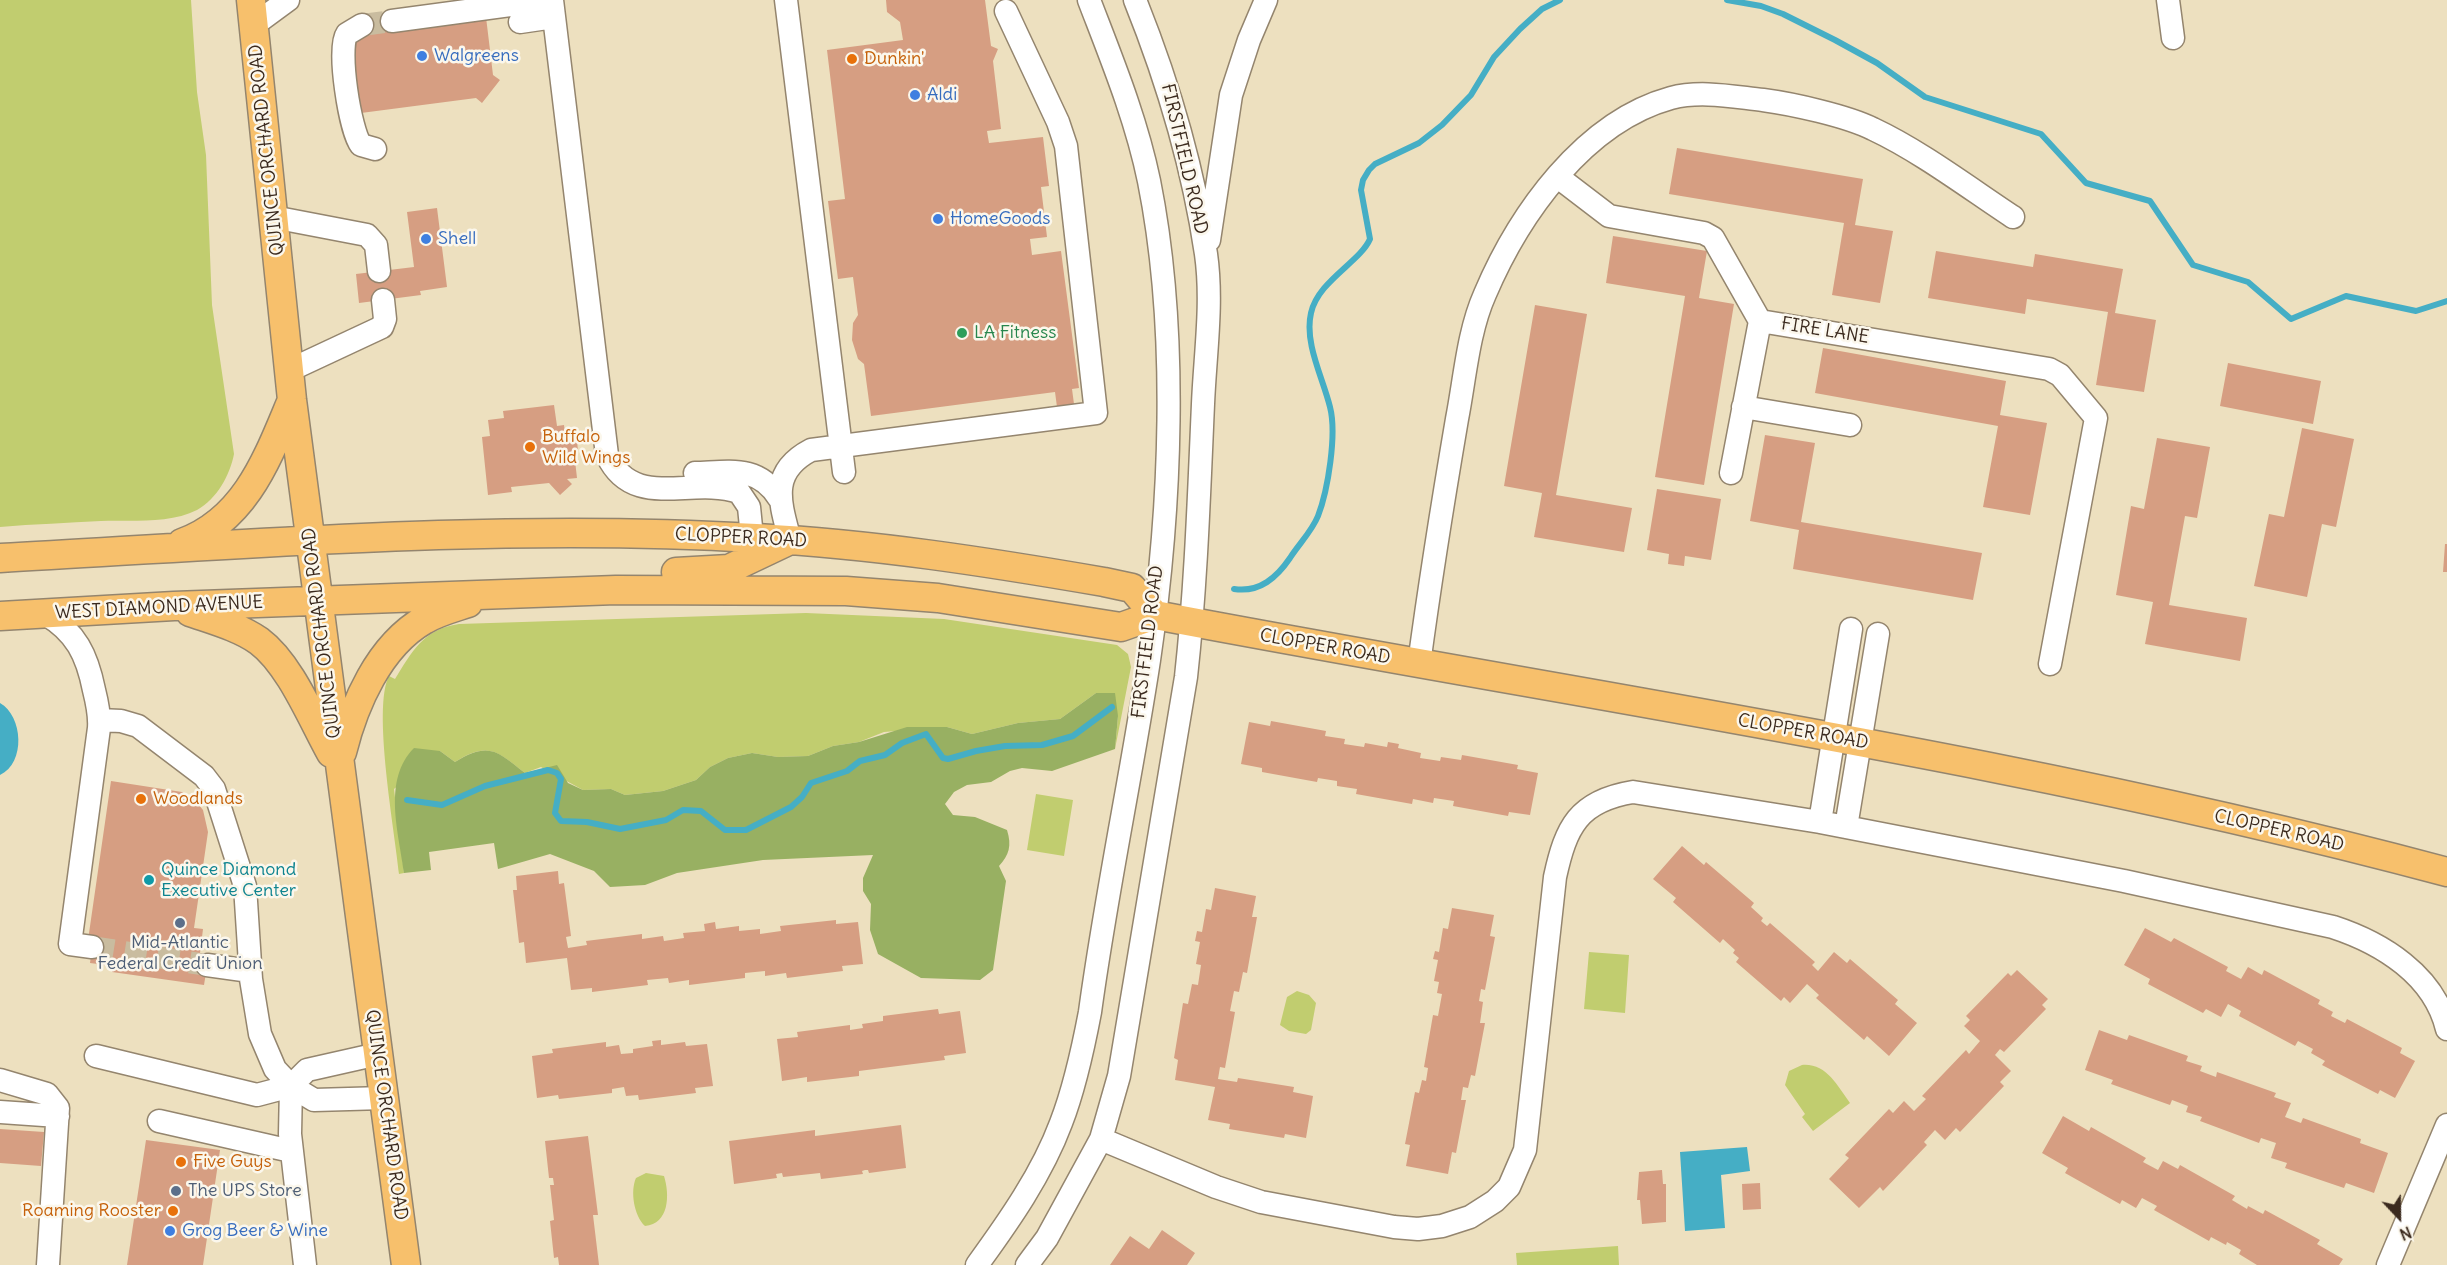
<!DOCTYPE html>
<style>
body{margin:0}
#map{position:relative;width:2447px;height:1265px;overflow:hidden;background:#ede0bf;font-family:Delius,sans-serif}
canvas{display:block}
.north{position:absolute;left:2369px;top:1187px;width:60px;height:60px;-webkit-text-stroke:4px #fbf7ec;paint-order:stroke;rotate:158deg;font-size:16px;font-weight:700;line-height:24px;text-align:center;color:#3b2a1e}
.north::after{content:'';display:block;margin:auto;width:21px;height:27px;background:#3b2a1e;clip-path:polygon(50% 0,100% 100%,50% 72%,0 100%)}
</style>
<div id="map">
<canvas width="2447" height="1265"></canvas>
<div class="north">N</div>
</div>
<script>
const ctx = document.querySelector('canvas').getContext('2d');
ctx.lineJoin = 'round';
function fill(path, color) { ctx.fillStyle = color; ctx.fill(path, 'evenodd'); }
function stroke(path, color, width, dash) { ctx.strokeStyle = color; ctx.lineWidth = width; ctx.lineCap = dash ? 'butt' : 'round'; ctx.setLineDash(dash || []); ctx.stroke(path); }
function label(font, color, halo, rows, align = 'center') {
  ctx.font = font + ' Delius,sans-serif'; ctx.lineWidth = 5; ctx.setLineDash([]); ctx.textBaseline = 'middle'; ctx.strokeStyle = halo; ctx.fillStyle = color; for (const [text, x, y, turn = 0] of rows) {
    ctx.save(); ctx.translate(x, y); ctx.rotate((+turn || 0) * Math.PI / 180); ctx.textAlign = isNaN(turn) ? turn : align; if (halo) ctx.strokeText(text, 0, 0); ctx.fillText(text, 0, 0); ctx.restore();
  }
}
fill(new Path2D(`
 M0,0H191L197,92L206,155L212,305L234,454C230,475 217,499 197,510C170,524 131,520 101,521C68,523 34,524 0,527Z
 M806,613L944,619L1117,645L1128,654L1131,667L1115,749L1118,716L1096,693L1060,719L1018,723L972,734L947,727L884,732L859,742L833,746L808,756L778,757L752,753L728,758L710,767L696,780L663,791L625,795L611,789L583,790L541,767L525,773C497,751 488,741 455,762L440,751L394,789L404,873L399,874C395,832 372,708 389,676L395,679C412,652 423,629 459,624Z
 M1036,794L1073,800L1064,856L1027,850Z
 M1589,952L1629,955L1625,1013L1584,1009Z
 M1297,991L1309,995L1316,1003L1311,1030L1306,1034L1289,1031L1280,1025L1287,997Z
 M1802,1065C1826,1063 1837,1085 1850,1103L1813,1131L1802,1117L1805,1114L1785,1085L1789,1071Z
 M646,1173L664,1176C670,1195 669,1224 645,1226C634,1216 630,1191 636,1178Z
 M1618,1246L1619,1265H1517L1516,1253Z`), '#c1cd6f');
fill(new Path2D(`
 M1096,693H1115L1118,716L1115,749L1052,771L1022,768L1010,771L991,782L967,785L954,792L945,804L953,815L975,817L1007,830C1012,846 1009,855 999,866L1006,881L993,970L980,980L921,978L878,954L870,930L871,904L863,891V878L873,855L763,860L677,873L645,885L610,887L594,871L550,854L498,869L494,843L429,852L431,870L404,873C399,833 382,780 414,748L440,751L455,762C489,741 497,751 525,773L557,765L568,783L583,790L611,789L625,795L663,791L696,780L710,767L728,758L752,753L778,757L808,756L833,746L859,742L907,727H947L972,734L1018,723L1060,719Z`), '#98b062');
fill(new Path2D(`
 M0,703C23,716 26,763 0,775Z
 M1747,1147L1750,1171L1721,1175L1725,1228L1685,1231L1680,1152Z`), '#45aec5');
stroke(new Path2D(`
 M1727,0L1761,6L1783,14L1835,40L1877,63L1925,97L2041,134L2086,183L2150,201L2193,265L2248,282L2291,319L2346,296L2416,311L2447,301
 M1234,589C1260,593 1277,577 1290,558C1299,544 1312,531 1318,516C1328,490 1337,434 1330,407C1323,378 1304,343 1311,313C1318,281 1360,262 1370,239L1361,190L1363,180L1369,170L1375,164L1419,143L1442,125L1471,95L1494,57L1520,29L1542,9L1560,0
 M407,800L442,805L485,786L548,770L557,773L561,779L555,813L561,821L587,822L620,829L666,820L683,810L701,811L725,830H746L791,807L802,797L811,783L847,771L860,761L885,755L902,743L926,734L943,758L948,759L976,751L1005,746L1042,745L1073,736L1112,707`), '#45aec5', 6);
fill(new Path2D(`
 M886,0H985L991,46L998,49L993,61L1001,129L987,131L989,143L1043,137L1049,186L1041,187L1047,237L1030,239L1032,255L1061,251L1079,388L1072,389L1074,404L1057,407L1055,392L871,416L864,364L858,359L852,340L853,323L858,315L853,277L838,279L828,201L845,199L827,50L903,40L900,22L887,12Z
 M391,15L486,17L493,75L500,80L482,103L476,98L361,113L351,37L361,18Z
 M1677,148L1863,179L1855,225L1893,231L1880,303L1832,295L1844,223L1669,194Z
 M437,208L447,287L420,291L421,295L359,303L356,274L414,267L407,212Z
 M1613,236L1707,251L1699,298L1734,304L1704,485L1655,477L1685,296L1606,283Z
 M1936,251L2033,267L2035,254L2123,269L2115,313L2156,320L2144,392L2096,385L2108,312L2027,299L2025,314L1928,298Z
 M1535,305L1587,314L1556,495L1632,508L1624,552L1534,537L1542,493L1504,486Z
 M1823,348L2006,381L2000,415L2047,423L2030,515L1983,507L1998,426L1815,393Z
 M2228,363L2321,381L2313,424L2220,406Z
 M554,405L557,426L564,425L566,442L577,441L578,451L574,452L577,478L567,479L572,484L560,495L549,483L511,487L512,492L488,495L482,437L490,436L488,420L504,418L503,411Z
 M2302,428L2354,439L2336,527L2322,524L2307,597L2254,586L2269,514L2284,517Z
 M1765,435L1815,443L1801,522L1982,553L1973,600L1793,569L1799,530L1750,521Z
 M2157,438L2210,447L2197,518L2185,516L2169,605L2247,618L2240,661L2145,644L2153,602L2116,595L2131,506L2144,509Z
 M1657,489L1721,499L1711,560L1685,556L1684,566L1668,564L1669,554L1647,550Z
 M2445,544H2447V572H2443Z
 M1271,721L1326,731L1325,736L1345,739L1344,744L1364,747L1365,743L1387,747L1388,742L1399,744L1398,748L1421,753L1420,758L1440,761L1441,757L1461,760L1462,755L1518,765L1517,769L1538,773L1530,815L1509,812L1508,816L1453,806L1454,801L1434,798L1433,803L1413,799L1412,804L1356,794L1357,789L1337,786V781L1318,778L1317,782L1262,772V768L1241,764L1249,722L1270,726Z
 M111,781L182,792L194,799L203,810L208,832L194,928L203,929L200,953L209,954L204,985L112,972L113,966L90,963L93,941L88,940Z
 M1682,846L1704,865L1706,862L1754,903L1751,907L1763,918L1761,921L1767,926L1770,923L1815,962L1812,965L1818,971L1834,952L1847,963L1850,959L1898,1000L1895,1004L1917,1023L1889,1056L1867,1036L1864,1040L1816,998L1819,995L1807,984L1790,1003L1784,997L1781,1001L1736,962L1739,958L1733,953L1735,950L1723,939L1720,943L1673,902L1676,898L1653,879Z
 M558,871L559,884L564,883L571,936L566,937L568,948L587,945L586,941L642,934V939L663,936L664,941L684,938L683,933L705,931L704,924L715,922L716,929L739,926V931L760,929V934L781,931L780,926L836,920V924L858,922L863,964L842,966L843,971L787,978L786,973L765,976V971L745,973V978L689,985V980L669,983L668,978L647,980L648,985L592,992V988L571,990L567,958L526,963L524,942L519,943L513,890H517L516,876Z
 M1215,888L1256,896L1252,917H1257L1247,973L1243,972L1239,992L1234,991L1230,1011L1235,1012L1225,1068L1220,1067L1218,1079L1237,1082L1238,1078L1294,1087L1293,1092L1313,1096L1306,1138L1285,1134L1284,1138L1229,1129L1230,1124L1208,1120L1215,1087L1175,1080L1178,1060L1174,1058L1183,1003L1188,1004L1192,984L1198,985L1201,965L1196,964L1200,942L1195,941L1197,931L1202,932L1206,909L1211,910Z
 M1452,908L1494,915L1490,936L1495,937L1485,990L1481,989L1479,1001L1483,1002L1480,1023H1485L1475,1076L1471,1075L1468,1088L1463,1087L1461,1100H1466L1456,1153L1452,1152L1448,1174L1406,1166L1410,1145L1405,1144L1415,1092L1419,1093L1422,1080L1426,1081L1428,1068L1424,1067L1433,1015L1438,1016L1442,994L1437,993L1439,982L1434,981L1438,960L1433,959L1435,951L1439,952L1443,928L1448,929Z
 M2145,928L2171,942L2174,938L2202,953L2228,967L2226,971L2241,979L2248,967L2262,975L2264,970L2320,1000L2318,1004L2333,1012L2331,1016L2345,1023L2347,1019L2402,1048L2400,1053L2415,1061L2395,1098L2380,1090L2378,1094L2322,1065L2325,1061L2311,1053L2313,1049L2298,1041L2295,1046L2239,1016L2241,1011L2228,1004L2221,1017L2206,1009L2203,1013L2148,984L2150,979L2124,965Z
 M2017,970L2048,999L2042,1005L2046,1009L2004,1052L2000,1049L1995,1055L2011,1071L2000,1082L2004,1086L1960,1132L1956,1128L1945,1140L1935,1130L1924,1142L1927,1145L1883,1191L1880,1187L1859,1208L1829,1179L1849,1158L1845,1155L1889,1109L1893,1113L1904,1101L1914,1111L1926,1099L1922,1096L1966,1050L1969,1054L1980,1041L1964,1026L1970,1020L1966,1016L2008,973L2011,976Z
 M938,1009L939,1014L960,1011L966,1053L944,1056L945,1060L859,1071V1076L807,1082V1077L782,1081L777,1039L798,1037L797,1032L850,1025V1030L863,1028L862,1024L883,1021V1016Z
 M2099,1030L2127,1040L2129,1035L2188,1056L2186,1061L2202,1066L2200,1071L2216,1077L2217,1072L2276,1093L2274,1097L2291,1103L2285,1117L2301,1123L2303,1118L2361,1139L2360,1143L2388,1153L2374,1193L2346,1183L2344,1188L2285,1168L2287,1163L2271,1158L2276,1143L2261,1138L2259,1143L2200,1121L2202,1117L2186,1112L2188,1106L2172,1100L2170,1105L2111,1084L2113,1080L2085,1070Z
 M661,1040V1045L685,1042L686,1046L707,1044L713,1086L695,1088L696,1093L639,1100L638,1095L626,1096L624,1087L612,1089V1093L559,1099L558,1095L537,1098L532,1056L553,1053L552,1049L606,1042V1047L619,1045L621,1054L633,1053V1049L653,1046L652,1041Z
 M2063,1116L2089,1131L2091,1127L2146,1158L2143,1162L2158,1170L2163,1161L2178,1169L2180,1165L2235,1196L2232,1200L2247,1209L2248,1206L2263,1214L2265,1210L2320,1240L2317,1244L2343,1259L2339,1265H2257L2239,1254L2241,1250L2227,1242L2226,1245L2211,1237L2209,1241L2154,1210L2157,1206L2142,1198L2136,1208L2122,1200L2120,1204L2065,1173L2068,1168L2042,1153Z
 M901,1125L906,1168L869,1173L868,1170H865L862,1171L863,1174L821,1179L820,1173L783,1177L782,1173L776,1174L777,1178L734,1184L729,1141L815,1130V1136Z
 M0,1129L44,1132L41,1166L0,1163Z
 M588,1136L598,1215H593L599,1265H559L558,1257L554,1258L550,1221L554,1220L550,1185H554L553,1178H549L545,1141Z
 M146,1140L220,1150L203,1265H127Z
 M1662,1170L1663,1184H1666V1222L1642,1224L1640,1200H1637L1639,1172Z
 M1760,1183L1761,1209L1743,1210L1742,1184Z
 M1162,1230L1195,1253L1187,1265H1110L1130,1236L1149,1249Z`), '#d69e82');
stroke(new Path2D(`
 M362,25L392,21
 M92,947L207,965`), '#c9bc9f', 22, [22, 11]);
const minor = new Path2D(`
 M552,0L607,455C633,511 690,476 739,492L749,507L752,537
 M786,0L844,472
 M2168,0L2173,38
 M392,21L547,0
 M520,22L554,17
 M254,25L288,0
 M362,25L347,34C337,48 350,131 361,145L375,149
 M1558,177L1609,216L1704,233L1713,238L1760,321L2049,369L2060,375L2096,418L2050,664
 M273,217L367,235L376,245L379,271
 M1209,240L1231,95L1249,40L1266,0
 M290,370L382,327L385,319L383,300
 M1743,407L1850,425
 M695,473C730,472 758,465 779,498
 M1731,473L1760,321
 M790,540C780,502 769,472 811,450L1096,413L1066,146L1058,122L1006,11
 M45,614C76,632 87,655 94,690C97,702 100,715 99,728L70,944L92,947
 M1419,664C1430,582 1443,501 1457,419C1465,378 1468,332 1485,294C1519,214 1584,122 1671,98C1701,90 1734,97 1763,100C1793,104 1847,116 1873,129C1920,151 1969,188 2013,217
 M99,720L121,721L138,726L204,776L214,789L245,886L251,979L260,1034L275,1069L291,1086L290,1134L305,1265
 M1820,822L1851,629
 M1846,827L1878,634
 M207,965L250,971
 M96,1056L257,1095L291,1086L307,1070L378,1054
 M0,1080L47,1094L58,1108L48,1265
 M291,1086L314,1100L384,1098
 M0,1112L58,1116
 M159,1121L291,1151
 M1101,1139L1216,1187L1261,1202L1394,1227L1418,1229L1442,1226L1470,1217L1495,1201L1509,1187L1525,1150L1555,877C1566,827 1578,801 1633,792L1820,822L2124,881L2333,927C2382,943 2434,975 2447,1029
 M977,1265C1009,1221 1042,1174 1061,1123C1075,1087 1083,1049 1090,1012C1106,894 1131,778 1149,660C1171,510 1179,331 1149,181C1136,118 1112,60 1089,0
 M1027,1265L1047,1238L1101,1139L1119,1076L1186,677C1196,586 1199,495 1203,404C1205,355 1213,303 1206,254C1193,166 1168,82 1135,0
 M2388,1265L2447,1125`);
const major = new Path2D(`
 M251,0L292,400L406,1265
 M182,543C246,520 268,457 292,400
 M0,558C251,544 504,523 756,538C873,544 988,562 1104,582L1132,588L1155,615
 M676,572L729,569L788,541
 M190,612C213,620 239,627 259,641C290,664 312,719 331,753
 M0,616L174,606L616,590L846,591L938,598L1121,627L1155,615C1586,697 2023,758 2447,872
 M342,752C354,704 379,646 424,620C437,612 453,608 468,603`);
stroke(minor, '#94856e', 25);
stroke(major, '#94856e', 31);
stroke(minor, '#fff', 22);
stroke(major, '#f7c06c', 28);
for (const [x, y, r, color] of [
 [422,56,6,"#3f7fe0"],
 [852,59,6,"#e8710a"],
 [915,95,6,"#3f7fe0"],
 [938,219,6,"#3f7fe0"],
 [426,239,6,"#3f7fe0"],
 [962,333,6,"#2e9e5b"],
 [530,447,6,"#e8710a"],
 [141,799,6,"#e8710a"],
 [149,880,6,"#0f9aa8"],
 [180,923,6,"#5c6f8a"],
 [181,1162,6,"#e8710a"],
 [176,1191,6,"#5c6f8a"],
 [173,1211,6,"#e8710a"],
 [170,1231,6,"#3f7fe0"]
]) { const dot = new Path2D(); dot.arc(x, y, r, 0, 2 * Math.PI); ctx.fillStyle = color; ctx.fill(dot); stroke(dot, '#fbf7ec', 2); }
label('18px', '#366cbe', '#fbf7ec', [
 ["Walgreens",434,56],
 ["Aldi",927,95],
 ["HomeGoods",950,219],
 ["Shell",438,239],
 ["Grog Beer & Wine",182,1231]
], 'left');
label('18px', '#c56008', '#fbf7ec', [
 ["Dunkin'",864,59],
 ["Buffalo",542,437],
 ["Wild Wings",542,458],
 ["Woodlands",153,799],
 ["Five Guys",193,1162],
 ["Roaming Rooster",161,1211,"right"]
], 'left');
label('18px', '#3b2a1e', '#fbf7ec', [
 ["QUINCE ORCHARD ROAD",267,150,-96],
 ["FIRSTFIELD ROAD",1184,159,77],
 ["FIRE LANE",1825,331,9],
 ["CLOPPER ROAD",741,538,3],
 ["WEST DIAMOND AVENUE",159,608,-3],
 ["QUINCE ORCHARD ROAD",322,633,-97],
 ["FIRSTFIELD ROAD",1148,642,-83],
 ["CLOPPER ROAD",1325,647,10],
 ["CLOPPER ROAD",1803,732,10],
 ["CLOPPER ROAD",2279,831,13],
 ["QUINCE ORCHARD ROAD",386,1115,82]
]);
label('18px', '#27864d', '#fbf7ec', [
 ["LA Fitness",974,333]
], 'left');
label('18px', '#0d838f', '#fbf7ec', [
 ["Quince Diamond",161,870],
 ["Executive Center",161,891]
], 'left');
label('18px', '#4e5e75', '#fbf7ec', [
 ["Mid-Atlantic",180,943],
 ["Federal Credit Union",180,964],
 ["The UPS Store",188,1191,"left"]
]);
</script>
